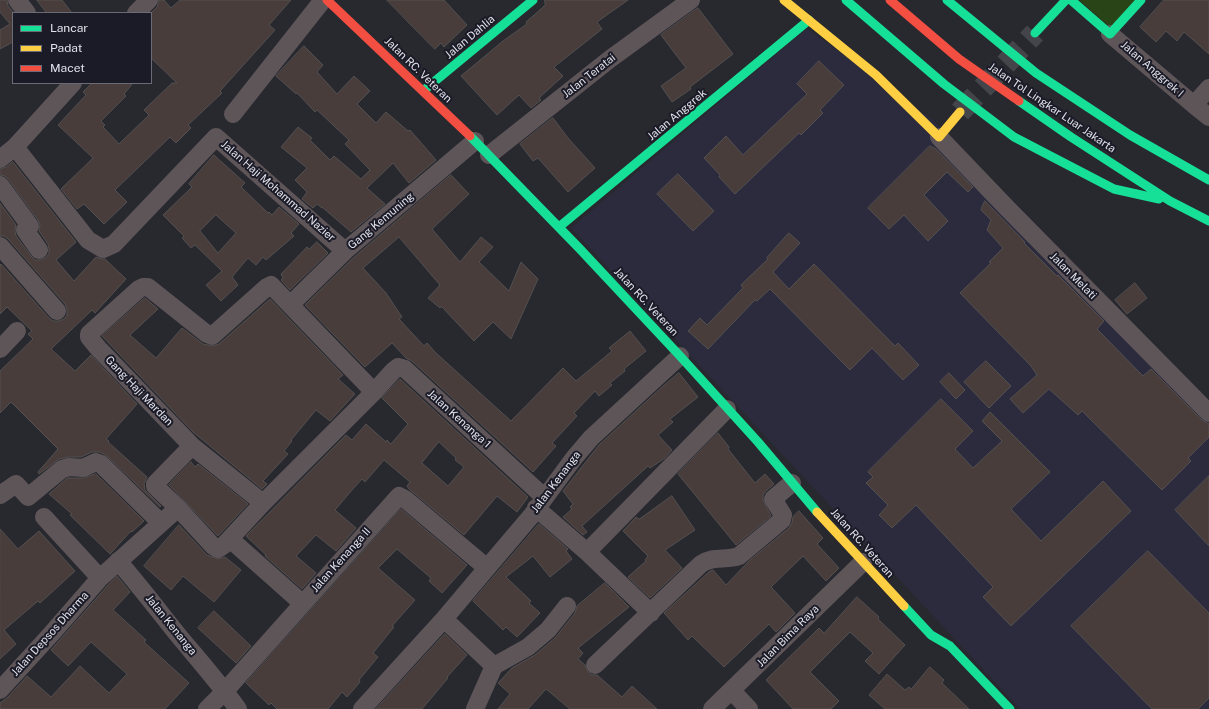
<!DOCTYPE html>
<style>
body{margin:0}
#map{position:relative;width:1209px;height:709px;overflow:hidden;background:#28282f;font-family:"Public Sans",sans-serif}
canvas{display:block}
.legend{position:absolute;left:12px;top:12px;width:140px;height:72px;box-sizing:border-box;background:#1b1b28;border:1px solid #6b6b76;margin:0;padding:5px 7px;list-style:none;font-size:12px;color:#e2e2ec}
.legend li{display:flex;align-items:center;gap:8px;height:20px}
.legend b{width:20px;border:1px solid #6b6b76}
</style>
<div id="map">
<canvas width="1209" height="709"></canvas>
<ul class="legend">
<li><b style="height:5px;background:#16e098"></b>Lancar</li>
<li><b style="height:5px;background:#ffcf43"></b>Padat</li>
<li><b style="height:5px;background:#f24e42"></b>Macet</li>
</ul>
</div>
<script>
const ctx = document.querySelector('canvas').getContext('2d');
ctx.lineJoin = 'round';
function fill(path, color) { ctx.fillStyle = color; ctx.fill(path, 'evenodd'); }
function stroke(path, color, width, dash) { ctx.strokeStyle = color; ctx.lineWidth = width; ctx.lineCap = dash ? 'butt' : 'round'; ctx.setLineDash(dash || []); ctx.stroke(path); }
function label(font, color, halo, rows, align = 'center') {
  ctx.font = font + ' "Public Sans",sans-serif'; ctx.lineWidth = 4; ctx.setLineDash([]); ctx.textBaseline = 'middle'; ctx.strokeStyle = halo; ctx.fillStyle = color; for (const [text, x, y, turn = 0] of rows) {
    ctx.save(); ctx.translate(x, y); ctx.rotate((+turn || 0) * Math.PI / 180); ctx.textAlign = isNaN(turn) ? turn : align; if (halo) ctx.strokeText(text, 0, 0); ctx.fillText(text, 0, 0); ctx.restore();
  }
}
fill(new Path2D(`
 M807,28L933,120L1209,408V709H1020L571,228Z`), '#2b2b3d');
fill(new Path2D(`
 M1079,0H1138L1112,29Z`), '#294517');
const building = new Path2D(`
 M0,0H7L8,6L14,13L13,42L0,49V30L10,24L0,12Z
 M37,0H62L72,13H47Z
 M159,0H164L171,8L180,0H291L269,25L275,30L220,91L222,93L188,125L191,128L176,143L170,137L115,190L127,202L104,224L84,204L77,209L61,189L93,158L58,125L86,95L83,92L92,83H133L124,94L126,96L101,121L105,125L103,127L119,144L149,115L144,110L172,83H177L151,58V13L157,7Z
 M387,0H444L467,25L444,47L441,43L435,49Z
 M545,0H628L597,22L602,29L554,67L563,76L539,98L541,100L531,108L519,95L497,115L461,76L503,41L527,24L526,22L541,9L545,5Z
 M1164,0H1209V54L1184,32L1177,41L1166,31L1156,42L1140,27Z
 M698,8L733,54L690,87L691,89L672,102L661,86L686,68L661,35Z
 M304,46L323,65L317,72L337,94L354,76L370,91L357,104L376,123L386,112L408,131L410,130L436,160L409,183L393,163L367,188L385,204L351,232L322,207V208L317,204L313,208L302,199L307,192L295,180L307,168L281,147L298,127L312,138L310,140L330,160L334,156L361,179L370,170L345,144L349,140L317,110L315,112L297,93L296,94L276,76Z
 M819,61L844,85L820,110L823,113L801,135L799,133L735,194L719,177L720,175L704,158L726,136L743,155L807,94L797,84Z
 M553,118L568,138L595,168L568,192L538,158L533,161L520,144Z
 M930,146L936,149L973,187L968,192L947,172L924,195L948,221L928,241L904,215L889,229L868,208Z
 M214,155L245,183L241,187L268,213L269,212L272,215L279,207L299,224L291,233L294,236L266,260L263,257L256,265L248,258L232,277L238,285L221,301L206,285L222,271L195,245L191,248L182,238L184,236L163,215L192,187L189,184ZM216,215L236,233L218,253L200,231Z
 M13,162L76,242L56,260L74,281L96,257L102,259H105L126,279L95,313L92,310L51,349L75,371L91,355L137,404L106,439L109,441L108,442L147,477L144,484L145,490L161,506L160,507L108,457L100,452H92L81,457H69L59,459L39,474L38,472L58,449L11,402L0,413V371L33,339L28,334L32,331L7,307L0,314V265L1,264L49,318L53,321H59L64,319L67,315V309L65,304L8,239L4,236H0V203L16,225L15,231L16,236L31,256L35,260H40L45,258L49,254V249L48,244L39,231L40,225L38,220L8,179L5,176L0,175V169L6,167Z
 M678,174L714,211L693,231L657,194Z
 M451,175L469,194L432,229L460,262L481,237L493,247L479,262L509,291L521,262L538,279L511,339L493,322L474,341L441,306L440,308L428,298L440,285L399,237L363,268L386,293L402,317L399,319L424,346L427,343L436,353L511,421L563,368L576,381L612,351L609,348L630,331L646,351L624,369L625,371L610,383L612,385L599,396L595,391L574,413L577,416L552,443L556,446L533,472L412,361L406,358L392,343L365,367L305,305L352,259Z
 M985,201L1025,242L1024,243L1057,276L1058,275L1104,321L1097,329L1143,376L1151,369L1202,420L1209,424V437L1188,458L1191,461L1162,490L1082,411L1078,415L1049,389L1023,413L1010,399L1037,375L1031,366L960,293L991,263L989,262L1003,248L987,230L991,220L981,210Z
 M789,233L800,243L773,272L789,289L814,264L895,346L898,343L919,365L903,380L872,348L850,370L770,289L757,301L755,300L708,349L688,331L700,318L707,325L743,288L741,285L768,259L767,258Z
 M317,242L328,253L290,290L281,280L283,278L281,274L307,247L309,249Z
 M1135,283L1147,298L1127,314L1115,300Z
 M145,298L158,309L130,335L156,358L182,328L203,344L213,346L219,344L270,299L343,375L338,379L355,394L330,421L316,410L291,440L292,441L284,451L288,454L263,481L267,484L262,489L193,432L102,336Z
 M986,361L1011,386L989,408L964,382Z
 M679,373L698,397L670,419L673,422L658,435L672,450L665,458L650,468L648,466L582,526L587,532L583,535L563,517L572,509L570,507L573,504L563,491L599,445L662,387Z
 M949,373L965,390L956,399L940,382Z
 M400,379L528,497L517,512L497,496L464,535L409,489L407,486L410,482L384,460L365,482L362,479L352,490L335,510L356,528L336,551L316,535L296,556L316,573L302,589L265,556L266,555L246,536L346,435L352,440L366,424L386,442L387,440L391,444L408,424L382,398ZM439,442L456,458L455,460L464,467L448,486L422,463Z
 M941,399L973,431L955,449L973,468L1002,441L982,421L990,412L1050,472L1011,509L1041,541L1103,481L1131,511L1011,626L983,597L993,587L916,505L892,528L879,515L888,505L866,483L873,477L868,472Z
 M718,433L729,447L728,449L755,483L765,474L774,484L766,491L763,495V500L771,516L736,545L678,474Z
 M191,462L195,467L198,464L248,504L218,536L169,485Z
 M96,474L144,521L132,532L131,531L110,554L70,515L72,514L49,494L67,478H83Z
 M1209,476V546L1175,510Z
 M672,496L695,530L665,550L682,568L650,598L628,577L646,561L645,560L648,556L623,531L636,517L639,519Z
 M401,509L467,565L442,593L429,581L431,578L397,549L378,568L415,600L392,626L394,627L373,653L378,657L359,680L360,682L347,697L342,692L328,709H277L271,703L269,705L246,683Z
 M799,511L823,538L817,544L839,568L826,581L803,556L771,587L795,613L776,632L769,624L724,667L692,636L688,640L664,613L710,571L713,570L726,585L750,560L789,528L792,523L793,517Z
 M539,524L568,549L566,551L572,559L550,577L533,556L506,577L531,601L529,603L540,613L517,637L506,627L503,630L473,601Z
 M179,525L207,555L218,559L225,557L241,570L214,602L183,576L171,590L144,566Z
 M0,529L18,549L39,531L75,571L40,603L38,601L4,630L16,644L0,659Z
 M1148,551L1209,613V698L1198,709H1152L1071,626Z
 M117,576L130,592L113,610L146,640L144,642L189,683L165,709H0V703L8,697L27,676L51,697L80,666L109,693L127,674L91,642L68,666L51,650L108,585Z
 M605,583L629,607L578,648L583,653L578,659L585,665L588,672L592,675H597L622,697L632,686L657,709H570L546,689L528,709H498L510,694L498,683L512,668L535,655L555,638L575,613L577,606Z
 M857,597L879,617L878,619L905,645L879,674L865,661L873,653L850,632L810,672L839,701L831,709H793L766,680L819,628L824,633Z
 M214,611L251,646L236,663L198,628Z
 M445,634L467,655L447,677L448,678L422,709H376Z
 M930,667L944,680L942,683L969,709H885L869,695L887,674L905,690L909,687L911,689Z`);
fill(building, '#483d3b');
stroke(building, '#535051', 1);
stroke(new Path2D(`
 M960,112L1035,33`), '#44444b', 22, [22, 11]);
stroke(new Path2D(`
 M17,0L27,13
 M136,13L149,0
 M1110,34L1194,105L1209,117
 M1194,105L1209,88
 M233,114L323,0
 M939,137L1007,208L1209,413
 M15,147L88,240L103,249L114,244L216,137L345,251
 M489,155L610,59L691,0
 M0,159L15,147L73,83
 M0,185L30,226L25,230L39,250
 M0,246L57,311
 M290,305L345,251L475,141
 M0,349L17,331
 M192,446L98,348L89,337V334L139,289L143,287H148L207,334L212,336L267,287L271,285L374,392
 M0,495L16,484L28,497L62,469L69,467L83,468L96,462L101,464L161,523
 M178,508L213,546L218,549L224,545L263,503
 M536,508L587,552
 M44,517L100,578
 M230,539L302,603
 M118,561C139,585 158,610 178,635C198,659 219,683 238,709
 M651,613L587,552L727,409
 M444,619L494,666L475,709
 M595,665L701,564C715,555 725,561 739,556L782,520L783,515L773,499L792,483
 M494,666L528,647L548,630L567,606
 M0,690L53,632L100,578L178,508L155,486V484L192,446L263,503L374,392L393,371L398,367L405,369L544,497
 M732,691L749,709
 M207,709L225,691L399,496L405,499L487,568
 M362,709L444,619L487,568L532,515L574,458L591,438L680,356
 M712,709L863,562`), '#5e5559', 18);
stroke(new Path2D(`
 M846,0L944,84L1014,137L1114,189L1159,199
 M947,0L1036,73L1130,135L1209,180
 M1071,0L1110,34L1141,0
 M1035,33L1066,0
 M423,91L533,0
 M1019,101L1071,137L1170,201L1209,221
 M470,136L579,248L680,356L758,442L817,512
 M559,227L809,20
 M904,606L931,635L950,646L1010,709`), '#16e098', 9);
stroke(new Path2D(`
 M784,0L876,75L939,137L960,112
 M817,512L904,606`), '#ffcf43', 9);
stroke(new Path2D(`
 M327,0L470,136
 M890,0L959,59L1019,101`), '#f24e42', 9);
label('11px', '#e2e2ec', '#1b1b28', [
 ["Jalan Dahlia",470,37,-40],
 ["Jalan Anggrek I",1152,69,41],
 ["Jalan RC. Veteran",418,70,44],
 ["Jalan Teratai",589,76,-38],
 ["Jalan Tol Lingkar Luar Jakarta",1052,108,34],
 ["Jalan Anggrek",677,115,-40],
 ["Jalan Haji Mohammad Nazier",278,191,41],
 ["Gang Kemuning",381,221,-40],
 ["Jalan Melati",1073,276,45],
 ["Jalan RC. Veteran",646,302,47],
 ["Gang Haji Mardan",139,391,46],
 ["Jalan Kenanga 1",459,419,42],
 ["Jalan Kenanga",556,482,-53],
 ["Jalan RC. Veteran",862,543,48],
 ["Jalan Kenanga II",341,560,-48],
 ["Jalan Kenanga",171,625,51],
 ["Jalan Depsos Dharma",50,634,-48],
 ["Jalan Bima Raya",788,636,-45]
]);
</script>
